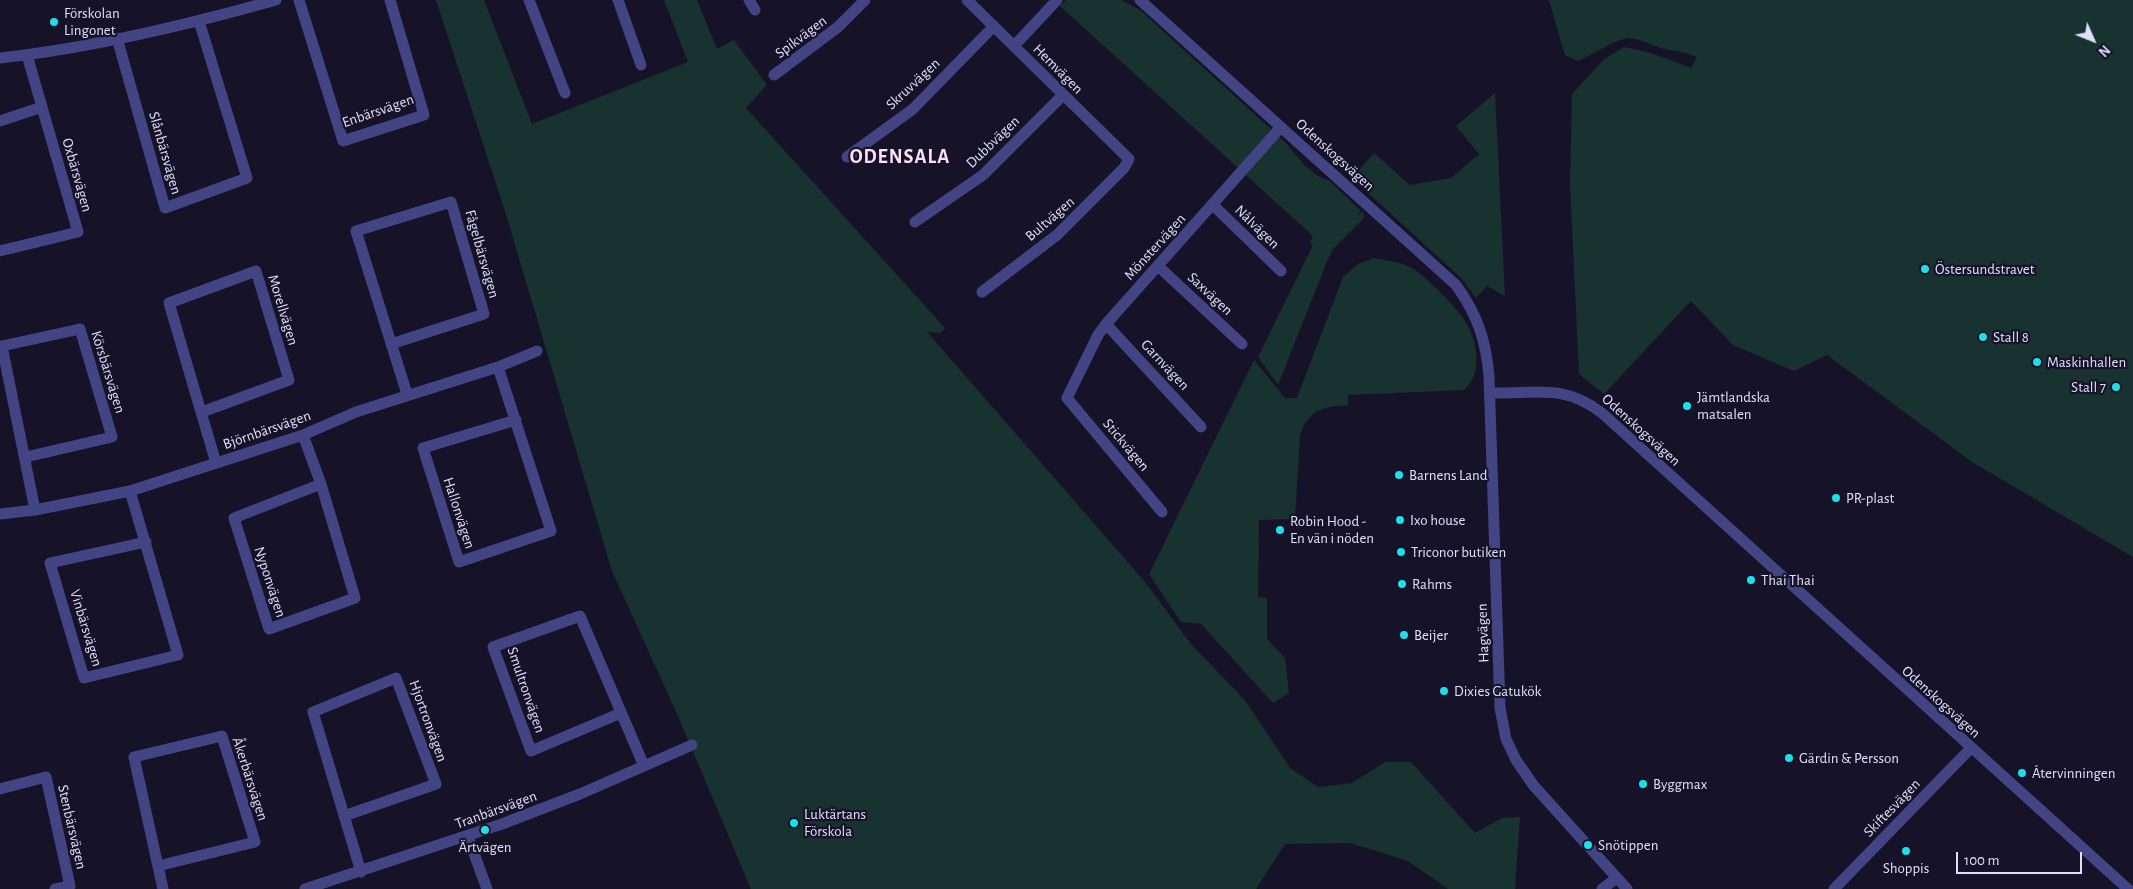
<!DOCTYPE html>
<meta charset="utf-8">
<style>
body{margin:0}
#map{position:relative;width:2133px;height:889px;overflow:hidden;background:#161328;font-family:"Alegreya Sans",sans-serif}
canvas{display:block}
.north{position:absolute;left:2068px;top:15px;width:50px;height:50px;-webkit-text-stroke:4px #161328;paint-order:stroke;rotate:134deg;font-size:14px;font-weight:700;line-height:20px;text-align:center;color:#e0defc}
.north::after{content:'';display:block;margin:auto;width:18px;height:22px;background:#e0defc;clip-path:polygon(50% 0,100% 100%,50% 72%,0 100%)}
.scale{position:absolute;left:1956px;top:852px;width:126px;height:22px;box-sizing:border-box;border:2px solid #e0defc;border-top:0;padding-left:6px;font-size:15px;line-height:18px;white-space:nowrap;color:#e0defc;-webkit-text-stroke:4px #161328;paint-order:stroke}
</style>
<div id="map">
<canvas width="2133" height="889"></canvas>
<div class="north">N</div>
<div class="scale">100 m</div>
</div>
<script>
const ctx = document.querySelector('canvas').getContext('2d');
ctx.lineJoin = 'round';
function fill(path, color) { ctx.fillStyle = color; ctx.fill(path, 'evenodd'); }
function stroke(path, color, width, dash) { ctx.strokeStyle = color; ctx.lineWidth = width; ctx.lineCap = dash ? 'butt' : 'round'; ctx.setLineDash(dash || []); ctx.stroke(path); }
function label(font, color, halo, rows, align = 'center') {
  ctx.font = font + ' "Alegreya Sans",sans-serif'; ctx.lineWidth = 4.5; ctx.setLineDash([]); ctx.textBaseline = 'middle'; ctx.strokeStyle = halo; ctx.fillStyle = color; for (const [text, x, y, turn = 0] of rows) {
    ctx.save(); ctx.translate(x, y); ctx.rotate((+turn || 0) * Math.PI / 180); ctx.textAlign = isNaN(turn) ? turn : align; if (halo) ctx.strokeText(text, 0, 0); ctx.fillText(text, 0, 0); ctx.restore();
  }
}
fill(new Path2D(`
 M436,0H484L532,124L688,62L664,0H697L717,49L734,40L767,85L746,108L945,328L941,333L927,332L1146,583L1191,644L1244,699L1290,768L1318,787L1352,783L1385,762H1411L1475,833L1502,818L1520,817L1515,889H1448L1408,861L1350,843L1285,844L1256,889H751L678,716L612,571L505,211Z
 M1066,0H1121L1140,10L1286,143L1304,165L1318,176L1330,181L1361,211L1357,216L1363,211L1364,218L1333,249L1328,259L1278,385L1258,357L1313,245L1310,243L1313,236L1060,6Z
 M1546,0H2133V557L1972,462L1827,355L1794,371L1733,345L1691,301L1604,394L1579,374L1570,185L1572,94L1604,59L1624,47C1648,51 1669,59 1691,68L1697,57C1686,52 1676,51 1664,49C1653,46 1641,39 1630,38C1619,37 1590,56 1578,61L1565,55L1549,1Z
 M1495,93L1505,296L1487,286L1476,298L1462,279L1352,178L1374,153L1410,185L1451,178L1479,154L1456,126Z
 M1374,258C1387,261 1404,262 1415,270C1429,280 1461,311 1468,326C1478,346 1482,375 1464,390L1348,395V405C1323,407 1309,409 1300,435L1295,519L1259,520L1258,597L1267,598V639L1285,658L1289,693L1273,703L1201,624L1181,622L1149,574L1254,360L1285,398H1297L1343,277L1358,264Z`), '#17322f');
stroke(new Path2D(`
 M299,0L343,141L424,115L390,0
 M529,0L565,93
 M618,0L641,65
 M749,0L755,10
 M967,0L1129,159L1124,168L1057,235L982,292
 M1140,0L1456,285C1477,314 1486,340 1489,376L1500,708L1506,739L1516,760L1534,786L1627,889
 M117,38L165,208L247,178L199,21
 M1014,46L1057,0
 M0,58C93,48 187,25 276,0
 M774,75L838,27L865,0
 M0,121L42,107
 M847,157L913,109L994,26
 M1213,205L1281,271
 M915,222L983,175L1063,95
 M0,251L78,232L27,55
 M1158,266L1242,344
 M1106,324L1201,427
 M391,344L484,314L451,202L356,231L407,394
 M498,367L551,531L459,562L423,448L516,420
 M1490,393C1535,394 1563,383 1602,413L2128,889
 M202,412L289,380L256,271L169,303L216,463
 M303,435L321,484L355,598L269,629L234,518L321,484
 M26,457L112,437L80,329L2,346L35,510
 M130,491L178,655L84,678L50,563L146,542
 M1162,512L1067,398L1098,335L1106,324L1281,127
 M0,514L35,510L130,491L303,435L356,412L498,367L537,351
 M621,713L531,751L493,647L580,616L644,766
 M0,789L46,777L70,886L55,889
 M344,816L436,784L396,678L313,712L361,872
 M468,837L487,889
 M158,866L255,842L222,736L134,757L163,889
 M305,889L502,824L580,794L692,745
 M1602,889L1617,878
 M1834,889L1970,749`), '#434483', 11);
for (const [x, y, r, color] of [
 [54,22,5,"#1ce0e9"],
 [1925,269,5,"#1ce0e9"],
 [1983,337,5,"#1ce0e9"],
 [2037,362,5,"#1ce0e9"],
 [2116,387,5,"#1ce0e9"],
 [1687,406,5,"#1ce0e9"],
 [1399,475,5,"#1ce0e9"],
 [1836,498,5,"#1ce0e9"],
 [1400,520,5,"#1ce0e9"],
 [1280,530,5,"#1ce0e9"],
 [1401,552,5,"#1ce0e9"],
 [1751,580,5,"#1ce0e9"],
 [1402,584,5,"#1ce0e9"],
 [1404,635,5,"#1ce0e9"],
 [1444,691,5,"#1ce0e9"],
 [1789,758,5,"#1ce0e9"],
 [2022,773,5,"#1ce0e9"],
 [1643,784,5,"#1ce0e9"],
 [794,823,5,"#1ce0e9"],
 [485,830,5,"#1ce0e9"],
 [1588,845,5,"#1ce0e9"],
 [1906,851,5,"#1ce0e9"]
]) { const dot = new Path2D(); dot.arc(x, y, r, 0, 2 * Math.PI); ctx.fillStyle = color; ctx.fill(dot); stroke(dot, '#161328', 2); }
label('15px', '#e0defc', '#161328', [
 ["Förskolan",64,13],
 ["Lingonet",64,30],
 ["Östersundstravet",1935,269],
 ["Stall 8",1993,337],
 ["Maskinhallen",2047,362],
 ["Stall 7",2106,387,"right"],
 ["Jämtlandska",1697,397],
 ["matsalen",1697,414],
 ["Barnens Land",1409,475],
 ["PR-plast",1846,498],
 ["Ixo house",1410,520],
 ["Robin Hood -",1290,521],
 ["En vän i nöden",1290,538],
 ["Triconor butiken",1411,552],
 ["Thai Thai",1761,580],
 ["Rahms",1412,584],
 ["Beijer",1414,635],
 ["Dixies Gatukök",1454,691],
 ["Gärdin & Persson",1799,758],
 ["Återvinningen",2032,773],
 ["Byggmax",1653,784],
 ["Luktärtans",804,814],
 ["Förskola",804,831],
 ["Snötippen",1598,845],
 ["Ärtvägen",485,847,"center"],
 ["Shoppis",1906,868,"center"]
], 'left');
label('15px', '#e0defc', '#161328', [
 ["Spikvägen",801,37,-37],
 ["Hemvägen",1058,69,45],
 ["Skruvvägen",913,84,-43],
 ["Enbärsvägen",378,111,-19],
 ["Dubbvägen",993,142,-44],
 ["Slånbärsvägen",165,153,74],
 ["Odenskogsvägen",1335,155,42],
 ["Oxbärsvägen",77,175,74],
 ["Bultvägen",1050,219,-41],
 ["Nålvägen",1257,227,44],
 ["Mönstervägen",1155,247,-48],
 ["Fågelbärsvägen",482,254,74],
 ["Saxvägen",1210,294,43],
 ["Morellvägen",283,310,73],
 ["Garnvägen",1165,365,47],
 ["Körsbärsvägen",108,372,73],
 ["Björnbärsvägen",267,430,-19],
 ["Odenskogsvägen",1641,430,42],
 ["Stickvägen",1126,445,50],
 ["Hallonvägen",459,513,72],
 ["Nyponvägen",270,582,72],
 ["Vinbärsvägen",86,628,73],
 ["Hagvägen",1483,633,-92],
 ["Smultronvägen",526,690,71],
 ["Odenskogsvägen",1941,702,42],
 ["Hjortronvägen",428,721,70],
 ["Åkerbärsvägen",250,779,72],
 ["Skiftesvägen",1892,808,-46],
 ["Tranbärsvägen",496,810,-20],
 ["Stenbärsvägen",72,827,77]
]);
ctx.letterSpacing = '1px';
label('bold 20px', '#fce0f3', '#161328', [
 ["ODENSALA",900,157]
]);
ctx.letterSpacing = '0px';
</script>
